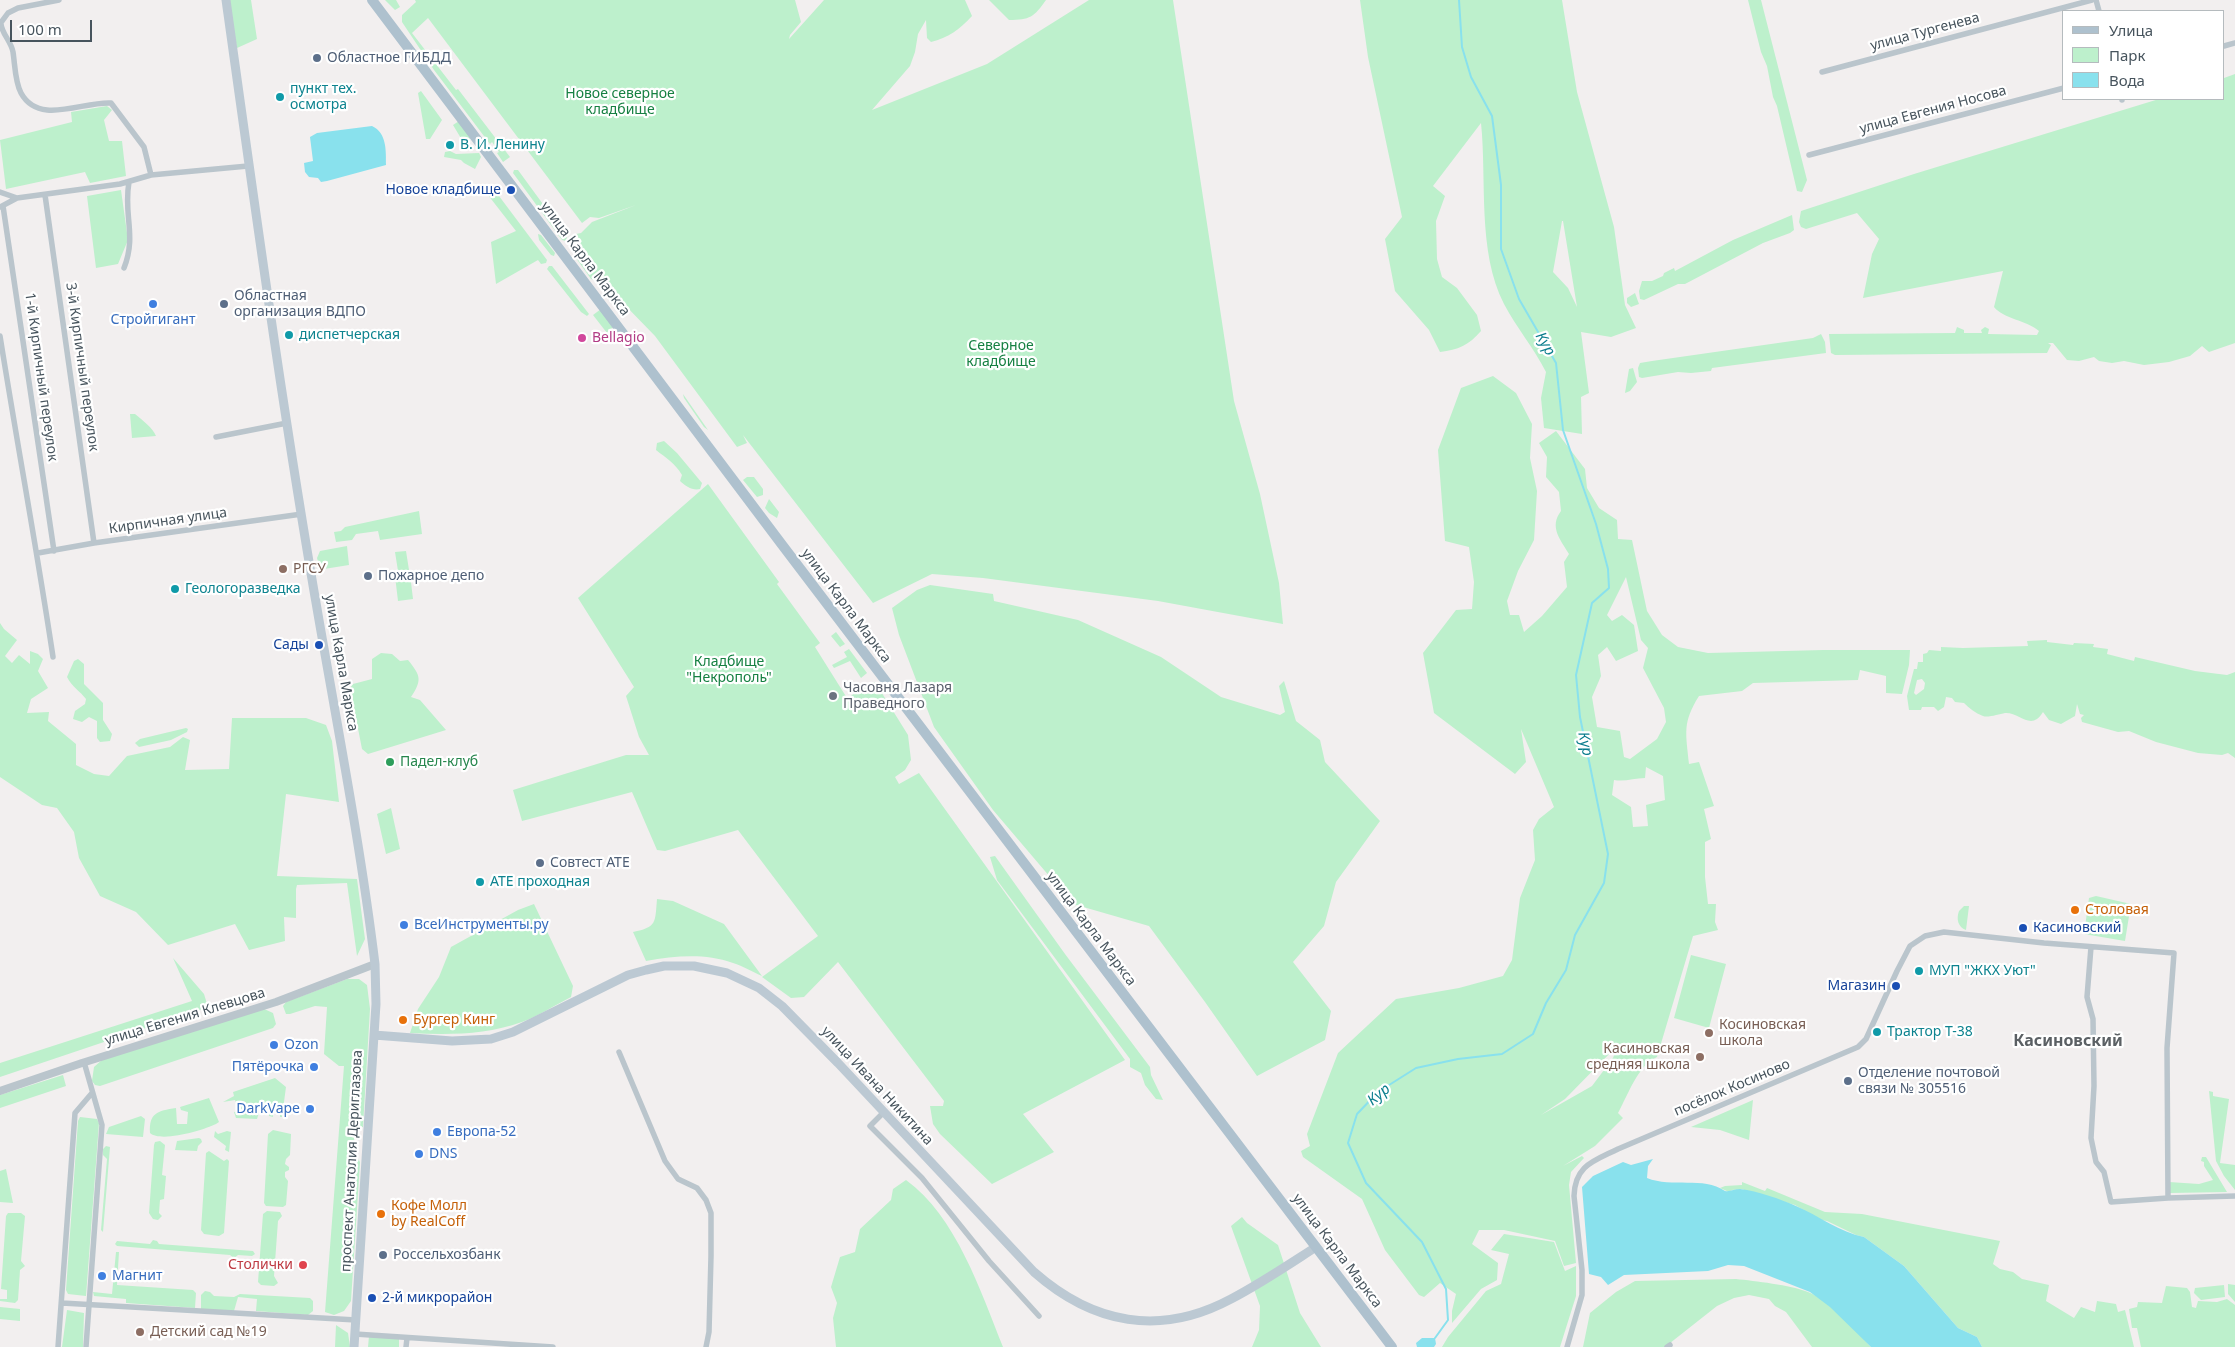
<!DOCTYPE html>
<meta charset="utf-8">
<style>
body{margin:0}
#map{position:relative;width:2235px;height:1347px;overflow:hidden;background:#f2efef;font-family:"Noto Sans",sans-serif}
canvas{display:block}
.legend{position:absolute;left:2062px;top:10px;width:162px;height:90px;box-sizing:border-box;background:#fff;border:1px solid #b5bbbe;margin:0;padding:6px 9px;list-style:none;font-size:15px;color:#47545d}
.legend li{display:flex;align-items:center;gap:10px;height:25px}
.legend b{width:25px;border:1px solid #b5bbbe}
.scale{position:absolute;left:10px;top:20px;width:82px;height:22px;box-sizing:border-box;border:2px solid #47545d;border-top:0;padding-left:6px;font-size:15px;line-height:18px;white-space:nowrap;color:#47545d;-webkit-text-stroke:4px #fff;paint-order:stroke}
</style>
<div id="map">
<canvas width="2235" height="1347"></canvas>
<ul class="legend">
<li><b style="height:6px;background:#aec1ce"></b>Улица</li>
<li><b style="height:14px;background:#bdf0cc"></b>Парк</li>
<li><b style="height:14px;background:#89e1ed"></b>Вода</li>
</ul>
<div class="scale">100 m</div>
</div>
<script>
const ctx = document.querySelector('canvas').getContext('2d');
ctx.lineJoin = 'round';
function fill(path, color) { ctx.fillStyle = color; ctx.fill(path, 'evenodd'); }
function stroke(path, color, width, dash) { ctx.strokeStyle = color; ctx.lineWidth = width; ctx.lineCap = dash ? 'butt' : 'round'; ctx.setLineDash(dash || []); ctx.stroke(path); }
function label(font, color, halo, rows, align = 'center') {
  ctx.font = font + ' "Noto Sans",sans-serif'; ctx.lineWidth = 4.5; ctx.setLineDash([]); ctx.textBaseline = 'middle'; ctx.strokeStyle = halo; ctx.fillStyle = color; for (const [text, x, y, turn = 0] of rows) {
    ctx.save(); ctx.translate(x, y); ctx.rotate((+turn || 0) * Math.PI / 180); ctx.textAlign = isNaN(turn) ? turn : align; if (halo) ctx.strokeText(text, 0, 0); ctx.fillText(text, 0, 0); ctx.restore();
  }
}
fill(new Path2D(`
 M228,0H251L257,39L237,48Z
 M385,0H396L400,7L395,10Z
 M415,0H795L801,22L790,35L789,39L824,0H965L972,16C960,29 948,38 931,42L927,38L926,20L918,34L915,52L910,66L872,110L987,64L1089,0H1173L1234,401L1260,494L1279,583L1283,624L1158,601L983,578L932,574L873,603L743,435L747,443L737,447L655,336L619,299L613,287L591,279L576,258L577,253L573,239L576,234L581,233L592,222L636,205L599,218L590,217L582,223L428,18L412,33L456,90L458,89L510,157L503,162L497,153L499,152L492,142L490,144L434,70L402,22V15L416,2Z
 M989,0H1046C1034,17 1030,20 1009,20Z
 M1360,0H1562L1577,92L1614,227L1625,305L1636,328L1611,337L1581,332L1589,393L1581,397L1582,434L1544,428L1541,398L1546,372C1534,348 1516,327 1504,304C1477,251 1487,180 1481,123L1433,186L1445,196L1436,221L1437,259L1442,277L1457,288L1477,315L1481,331C1469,345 1458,350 1440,352L1429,330L1395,291L1385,239L1402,217L1368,57ZM1562,221H1563L1577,307L1568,288L1553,272Z
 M1748,0H1761L1807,180L1802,192L1797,191L1777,106L1773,97L1767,66L1761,52Z
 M2235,74V343L2209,352L2202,346L2190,356L2169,362L2144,365L2124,361L2112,363L2099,361L2094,357L2079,361L2067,360L2053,343H2048L2051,345L2047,353L1835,355L1831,353L1829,334L1955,333L1957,327L1964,330V333H1982L1981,330L1985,327L1989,329L1988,334L2037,335L2039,331C2026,320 2004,319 1994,307L2003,271L1863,298L1872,254L1879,239L1857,213L1806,229L1801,227L1799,222L1801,211L1914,174L2159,99H2224V78Z
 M421,91L442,120L430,139H426L418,93Z
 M107,106L112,110L104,120L109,141H122L126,176L90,183L85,172L6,189L0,140L72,122L71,112Z
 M459,121L471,138L466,142L462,140L453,125Z
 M450,151L456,154L479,153L481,157L475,169L464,163L461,160L444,157L445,152Z
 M514,170H518L567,237L566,241L562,240L513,173Z
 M488,187L493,188L547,260L546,263L541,264L538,260L496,284L491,242L516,231L488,195Z
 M121,190L128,240L118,264L96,268L87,196Z
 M1792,215L1794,230L1790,233L1763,243L1685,284H1678L1644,300L1640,299L1639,291L1642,281H1652L1663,276L1664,273L1674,268L1675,271L1733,240Z
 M538,234L541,235L555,253L554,256L551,255L539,240Z
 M549,266H552L589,314L587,316L581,312L547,269Z
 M1635,293L1639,304L1631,307L1627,303V298Z
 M601,309L613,327L607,333L593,315Z
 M1821,334L1825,342L1826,353L1712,368L1711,371L1691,373L1678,372L1642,378L1639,377L1638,368L1640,363L1652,361L1813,338Z
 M1633,368L1637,382L1630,391L1625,393L1629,369Z
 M1493,376L1516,393L1532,424L1530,458L1537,491L1534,540L1518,571L1507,601L1510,615H1519L1524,632L1542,616L1567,587L1564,562L1569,554C1560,539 1549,527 1561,511L1559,492L1546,477L1547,457L1539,443L1556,431L1585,469L1587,488L1599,508L1617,520L1618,539L1632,540L1647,611L1662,635L1678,647L1708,653L1823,650H1910L1909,665L1902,694L1886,693V676L1860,670L1858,680L1753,683L1742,691L1699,696C1682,723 1686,733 1689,764L1699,762L1714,806L1704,809L1711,839L1705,842V877L1708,904H1716L1715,922L1718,930L1693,936L1657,1057C1638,1065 1628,1095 1618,1113L1623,1118L1595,1146L1563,1166L1582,1156L1584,1158L1571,1172L1569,1185L1576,1263L1564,1266L1555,1241L1504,1230H1479L1472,1244L1498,1263L1497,1280L1481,1289L1452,1323V1311L1456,1294L1440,1283L1424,1297L1419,1295L1385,1250L1362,1199L1303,1157L1301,1151L1310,1146L1307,1134L1338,1053L1396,999L1459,988L1503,976L1512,960L1520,898L1535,860L1533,830L1539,819L1554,807L1521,729L1526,762L1515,774L1434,713L1423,653L1456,610L1472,609L1474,582L1469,547L1445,541L1438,450L1461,388ZM1626,577L1641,640L1648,648L1643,668L1664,708L1666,722L1657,739L1630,759L1624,757L1620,731L1597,727L1592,697L1601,676L1598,655L1607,647L1616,661L1638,651L1634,625L1622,615L1612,621L1607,615ZM1646,767L1663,776L1665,800L1646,805L1648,826L1633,827L1631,807L1612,795L1614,780C1625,782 1634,778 1645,778ZM1618,1045L1613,1058L1592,1086L1541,1115L1565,1099Z
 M683,394L708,430L704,427L684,398Z
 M130,414H135C142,420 153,428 156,436L132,438Z
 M664,441L677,453L702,483L700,489C693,491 685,486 680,481L682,475C675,463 666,458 656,450L657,443Z
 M747,477H754L763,489V495L757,497L743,480Z
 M708,484L779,582L777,584L820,643L815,647L847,698L875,682L908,735L911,760L905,770L895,777L899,784L919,773L1125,1060L1023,1114L1054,1152L992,1184L940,1134L933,1124L930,1106H943L944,1101L838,962L804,997L791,998L762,977L818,936L738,830L665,851L657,850L632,792L522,821L513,790L626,755H649L639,737L626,696L634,687L578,598Z
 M769,499L779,512L777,518L769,513L765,508Z
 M419,511L422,534L380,540L378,531L356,534L352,540L336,542L334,532L341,531L345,527Z
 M347,546L349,565L324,569L319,565L317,558L320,551Z
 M406,551L409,570L398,571L395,552Z
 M410,574L413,599L398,601L395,576Z
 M930,585L993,594L994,601L1078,620L1161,657L1221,697L1280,715L1285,712L1279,686L1284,681L1296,721L1320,740L1325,762L1380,821L1336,882L1324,926L1293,962L1331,1011L1325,1040L1257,1076L1205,1002L1149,926L1073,904L993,810L934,727L899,635L892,608L917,590Z
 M0,623L4,629L17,640L5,656L12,663L19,655L30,664V651L38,654L43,659L38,671L48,688L31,699L27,713L49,712L48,721L76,744V765L94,774L109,776L127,756L170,747L183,737L190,740L185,770L229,769L232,718H306L326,725L332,741L339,802L286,794L277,876L357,879L365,939L357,956L347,883L297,885L296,889V918L284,917L285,941L249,950L235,924L168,945L136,912L100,896L79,858L74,832L57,808L42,805L0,777Z
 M836,632L845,644L840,647L831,636Z
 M2047,640V642L2073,645L2074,643L2094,644L2093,647L2108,649L2107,654L2134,661L2135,657L2195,671L2227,675L2235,672V758L2228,753L2222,755L2198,753L2156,742L2129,731L2118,732L2082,722L2081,718L2084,715L2080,714L2077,704L2075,716L2061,724L2049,720L2043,712C2031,732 2020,712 2005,713C1999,714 1988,718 1983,716C1975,713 1969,708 1964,703L1955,702L1952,698L1946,697L1944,707L1938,711L1934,707H1922L1921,710H1909L1907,696L1914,669H1917L1918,662H1923V654L1927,653L1929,650L1941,651V647L1963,648L2028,646L2027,641ZM1922,679L1925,683L1924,689L1916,695L1914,693L1917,680Z
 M849,649L867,673L861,678L850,661L834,668L832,665L847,657L844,652Z
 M381,653L392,654L400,661L408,660C421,676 422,680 411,697L420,700L446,730L368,754L362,749L350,688L353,684L372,679V659Z
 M78,659L84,664V684L103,703V720L112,734L110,741L100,742L97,738V721L89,717L82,722L73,719L75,711L85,704L86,699C80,691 72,687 67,677L74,661Z
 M186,728L188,729L187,732L171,740L139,747L135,743L140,739Z
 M391,808L400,849L386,854L377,814Z
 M995,856L1065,954L1150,1067L1151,1075L1163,1100L1156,1099L1145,1085L1141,1073L1130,1067V1059L997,880L990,857Z
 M2096,896L2131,904L2125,941L2084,934L2089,898Z
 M657,899L673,901L724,924L762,976C753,972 743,966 733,963C704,953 676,956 646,961L633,932C657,927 655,923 657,899Z
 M534,904L573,986L571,997C555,1005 539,1016 522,1022C485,1035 449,1035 410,1033L418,1009L439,977L451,947L518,910Z
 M1964,906H1969L1966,930C1958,927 1956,919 1959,911Z
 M1691,955L1726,964L1709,1028L1674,1018Z
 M173,958L204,994L208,1007L0,1077V1063L192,1001Z
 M347,979H359L367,985L370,1009L363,1127H355L353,1157H357L360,1162L351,1301L344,1311L334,1315L325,1312L344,1066H339L324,1054L327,1007L315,1006L290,1014H286L283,1006L286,1002Z
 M262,1008L273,1013L276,1024L273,1028L100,1086L95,1085L92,1081L94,1067L103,1059Z
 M63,1075L66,1086L0,1108V1095Z
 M275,1078L286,1087L282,1117H280V1113H273V1117L269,1116V1111L260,1109L257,1119L236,1118L234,1112L239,1111L235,1100L223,1102L234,1096L233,1092Z
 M2209,1091L2213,1092V1096L2229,1099L2220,1163L2235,1165V1190L2224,1176L2216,1161Z
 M209,1098L219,1122L216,1124C204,1130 161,1143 150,1133C149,1113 157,1111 176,1108L177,1124H187L188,1112L181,1110L180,1107Z
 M1753,1100L1749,1140L1720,1130L1691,1127Z
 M141,1116L145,1119L143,1137L106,1134L109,1127Z
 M80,1117L97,1119L99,1123L86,1296L68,1294L66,1290L78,1121Z
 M273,1130L291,1134L290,1155L286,1159L285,1164L289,1167V1170L285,1172V1177L288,1181L286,1205L283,1207L266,1206L264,1203L268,1134Z
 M215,1131L218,1134L227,1131L231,1132L229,1152L225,1150L226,1146L214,1137Z
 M199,1138L201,1139L202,1142L198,1146L197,1151L175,1150L177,1141Z
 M160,1141L165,1145L162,1175L166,1176L164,1199L160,1200L159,1213L162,1216L158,1220L153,1219L149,1213L154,1145L155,1142Z
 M106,1146L110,1147L103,1232L101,1230L107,1159L103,1155V1149Z
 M209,1151L224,1161L227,1159L229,1161L224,1233L219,1236L204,1234L201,1230L206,1153Z
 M2202,1157H2206L2227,1192L2170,1193L2169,1182L2199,1184L2213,1180L2204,1166V1162L2201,1161Z
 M6,1169L13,1203L0,1202V1171Z
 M906,1180C956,1216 981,1292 1003,1347H836L833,1318L837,1303L831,1287L840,1257L855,1252L860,1229L891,1200L893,1189Z
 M1742,1182L1765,1191L1767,1188L1825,1212L1862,1214L2000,1241L1993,1264L2000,1269L2013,1272L2022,1279L2049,1285L2046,1301L2074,1318L2081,1307L2095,1312L2097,1301L2116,1304L2118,1312L2125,1310L2134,1347H1982L1977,1337L1958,1328L1904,1266L1864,1237L1856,1235L1827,1221L1821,1220L1795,1205L1741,1189L1732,1190L1729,1192L1720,1188L1725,1186L1742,1185Z
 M267,1211L280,1212L282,1216L278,1221L274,1276L278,1283L274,1286L261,1285L258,1282L263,1214Z
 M8,1213H21L25,1216L21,1261L25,1266L20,1270L18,1300L15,1303L0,1301V1299H7V1290L1,1289L6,1216Z
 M1242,1217L1247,1223L1278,1245L1300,1313L1321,1347H1252L1259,1330L1260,1306L1231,1226Z
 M1504,1234L1554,1242L1565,1271L1576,1266V1296L1560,1347H1442L1448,1337L1486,1291L1501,1284L1509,1254L1491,1250Z
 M153,1240L157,1241L159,1244L253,1251L255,1254L252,1256L238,1255L234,1258L230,1255L117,1246L115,1244L117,1241L150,1244Z
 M116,1252H119L117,1285L193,1290L196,1293L195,1308L126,1303V1299L94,1296L93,1292L112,1294Z
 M1736,1279C1755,1281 1790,1285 1808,1292C1829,1300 1856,1330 1871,1347H1812L1786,1312L1775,1306L1769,1299L1749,1295L1734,1298L1717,1306L1665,1347H1583L1590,1313L1616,1292L1635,1281Z
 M2228,1284L2235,1285V1302L2228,1294Z
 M2224,1285L2225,1297L2201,1300L2194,1293L2195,1288Z
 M2166,1286L2187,1288L2190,1292L2192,1307L2196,1308L2198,1301L2217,1302L2227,1299L2235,1305V1347H2141L2137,1328H2132L2129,1309L2137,1307L2138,1302L2162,1303Z
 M205,1291L210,1292L214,1296L234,1297L240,1294L310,1298L313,1301V1311L308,1315L256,1311L257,1299L238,1297L234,1311L201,1309V1295Z
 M0,1307L20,1309V1321L0,1319Z
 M67,1310L84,1313L83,1347H62Z
 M336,1325L348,1333L350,1347H335Z
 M369,1336L399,1339V1347H368Z`), '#bdf0cc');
fill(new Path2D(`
 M372,126C387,133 386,151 386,165L327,181L321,182L318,178L309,177L305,172L304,163L313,161L310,137L317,133Z
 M1653,1159L1648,1166L1647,1178C1672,1188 1703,1176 1725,1191C1730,1192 1734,1189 1740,1189C1758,1191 1780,1199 1796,1206C1819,1216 1840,1232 1864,1237L1904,1266L1958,1328L1977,1337L1982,1347H1871L1830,1307L1810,1292L1744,1266L1728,1265L1708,1271L1624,1275L1608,1285L1601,1277L1589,1274L1582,1187L1593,1176L1623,1162L1631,1165Z
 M1422,1338H1435L1436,1344L1434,1347H1417L1416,1343Z`), '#89e1ed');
stroke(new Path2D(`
 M1435,1338L1448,1320L1446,1289L1422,1242L1366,1183L1348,1143L1357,1114L1378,1092L1416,1068L1458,1059L1502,1054L1533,1034L1546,1003L1566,970L1575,935L1604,883L1608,854L1580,717L1576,675L1592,603L1609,588L1608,569L1596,524L1563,430L1556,363L1519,299L1501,249V185L1492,116L1471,77L1462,47L1459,0`), '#89e1ed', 2);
stroke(new Path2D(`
 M2096,0L2099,11
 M0,24L8,13L18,8L59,0
 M1,24C2,34 11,41 13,52C15,65 15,82 21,93C39,126 83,101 111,103L144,147L151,175
 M2224,46L2235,43
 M1822,72L2092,0
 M2122,99V100
 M1809,155L2064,88
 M0,192L17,198
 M45,195L94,543
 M3,206L54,551
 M0,207L17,198L120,184L151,175L248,166
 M124,268C137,235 123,215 129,182
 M0,336C17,443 37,550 53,657
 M216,437L287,423
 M38,553L94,543L302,514
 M2091,947L2087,997L2093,1019L2094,1086L2091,1138L2096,1162L2104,1172L2111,1202L2168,1198
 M619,1052L665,1161L678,1179L697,1188L706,1200L711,1213V1256L709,1332L706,1347
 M84,1062L102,1125L86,1347
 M884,1112L870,1126L922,1178L989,1261L1039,1316
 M62,1303L356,1320
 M355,1334L553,1347
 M58,1347L75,1113L92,1093
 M406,1347L407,1338
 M1567,1347L1582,1295V1270L1574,1196C1575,1165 1594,1161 1618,1149L1858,1047L1866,1039L1897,971L1910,946L1925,936L1944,932L2044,943L2174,953L2167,1048L2168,1198L2235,1196
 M1667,1347L1670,1345`), '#bac5cc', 5.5);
stroke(new Path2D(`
 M0,1091L82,1063L276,1002L375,964`), '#bac5cc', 8);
stroke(new Path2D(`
 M226,0C255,207 283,414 319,620C339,735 361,849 375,964L376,1004L354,1347
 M374,1035L452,1041L491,1039L513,1032L628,975L646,970L664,966H694L727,973L759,988L782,1006L838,1063L1034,1272C1093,1324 1160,1337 1231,1299C1260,1284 1288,1265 1316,1247`), '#bcc9d3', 9);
stroke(new Path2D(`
 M372,0L783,546L1392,1347`), '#aec1ce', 10);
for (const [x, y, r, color] of [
 [317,58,5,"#5c6f8a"],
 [280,97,5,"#0f9aa8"],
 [450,145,5,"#0f9aa8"],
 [511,190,5,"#1a4fb4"],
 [153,304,5,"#3f7fe0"],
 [224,304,5,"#5c6f8a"],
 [289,335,5,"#0f9aa8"],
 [582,338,5,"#d1479c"],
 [283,569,5,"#8d6e63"],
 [368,576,5,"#5c6f8a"],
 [175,589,5,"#0f9aa8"],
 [319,645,5,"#1a4fb4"],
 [833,696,5,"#6b7280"],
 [390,762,5,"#2e9e5b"],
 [540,863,5,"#5c6f8a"],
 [480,882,5,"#0f9aa8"],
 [2075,910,5,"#e8710a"],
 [404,925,5,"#3f7fe0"],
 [2023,928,5,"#1a4fb4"],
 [1919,971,5,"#0f9aa8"],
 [1896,986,5,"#1a4fb4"],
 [403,1020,5,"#e8710a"],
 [1877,1032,5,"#0f9aa8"],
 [1709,1033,5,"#8d6e63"],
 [274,1045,5,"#3f7fe0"],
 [1700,1057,5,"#8d6e63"],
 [314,1067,5,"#3f7fe0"],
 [1848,1081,5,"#5c6f8a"],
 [310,1109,5,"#3f7fe0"],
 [437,1132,5,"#3f7fe0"],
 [419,1154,5,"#3f7fe0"],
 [381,1214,5,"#e8710a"],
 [383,1255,5,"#5c6f8a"],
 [303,1265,5,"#e0444e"],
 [102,1276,5,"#3f7fe0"],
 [372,1298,5,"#1a4fb4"],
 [140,1332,5,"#8d6e63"]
]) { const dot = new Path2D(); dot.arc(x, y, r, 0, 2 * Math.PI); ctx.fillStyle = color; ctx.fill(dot); stroke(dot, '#fff', 2); }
label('14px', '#47545d', '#fff', [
 ["улица Тургенева",1925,32,-15],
 ["улица Евгения Носова",1933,110,-15],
 ["улица Карла Маркса",585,259,53],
 ["3-й Кирпичный переулок",82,367,82],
 ["1-й Кирпичный переулок",41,377,82],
 ["Кирпичная улица",168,521,-8],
 ["улица Карла Маркса",846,606,53],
 ["улица Карла Маркса",341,663,80],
 ["улица Карла Маркса",1091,929,53],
 ["улица Евгения Клевцова",185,1017,-17],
 ["улица Ивана Никитина",877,1086,47],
 ["посёлок Косиново",1732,1088,-23],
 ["проспект Анатолия Дериглазова",352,1161,-87],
 ["улица Карла Маркса",1337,1251,53]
]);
label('14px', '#4e5e75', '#fff', [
 ["Областное ГИБДД",327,58],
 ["Областная",234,296],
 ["организация ВДПО",234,312],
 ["Пожарное депо",378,576],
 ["Совтест АТЕ",550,863],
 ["Отделение почтовой",1858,1073],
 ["связи № 305516",1858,1089],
 ["Россельхозбанк",393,1255]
], 'left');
label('14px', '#0d838f', '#fff', [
 ["пункт тех.",290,89],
 ["осмотра",290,105],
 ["В. И. Ленину",460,145],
 ["диспетчерская",299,335],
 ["Геологоразведка",185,589],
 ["АТЕ проходная",490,882],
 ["МУП \"ЖКХ Уют\"",1929,971],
 ["Трактор Т-38",1887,1032]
], 'left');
label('14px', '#168042', '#fff', [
 ["Новое северное",620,94],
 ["кладбище",620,110],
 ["Северное",1001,346],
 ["кладбище",1001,362],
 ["Кладбище",729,662],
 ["\"Некрополь\"",729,678]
]);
label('14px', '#164399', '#fff', [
 ["Новое кладбище",501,190],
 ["Сады",309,645],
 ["Касиновский",2033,928,"left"],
 ["Магазин",1886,986],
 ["2-й микрорайон",382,1298,"left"]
], 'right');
label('14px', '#366cbe', '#fff', [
 ["Стройгигант",153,320,"center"],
 ["ВсеИнструменты.ру",414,925],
 ["Ozon",284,1045],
 ["Пятёрочка",304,1067,"right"],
 ["DarkVape",300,1109,"right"],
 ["Европа-52",447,1132],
 ["DNS",429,1154],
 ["Магнит",112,1276]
], 'left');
label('14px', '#b23c85', '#fff', [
 ["Bellagio",592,338]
], 'left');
label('14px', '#785e54', '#fff', [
 ["РГСУ",293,569],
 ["Косиновская",1719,1025],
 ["школа",1719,1041],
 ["Касиновская",1690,1049,"right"],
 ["средняя школа",1690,1065,"right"],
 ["Детский сад №19",150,1332]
], 'left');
label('14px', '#5b616d', '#fff', [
 ["Часовня Лазаря",843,688],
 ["Праведного",843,704]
], 'left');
label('14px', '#27864d', '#fff', [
 ["Падел-клуб",400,762]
], 'left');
label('14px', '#c56008', '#fff', [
 ["Столовая",2085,910],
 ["Бургер Кинг",413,1020],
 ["Кофе Молл",391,1206],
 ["by RealCoff",391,1222]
], 'left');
label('14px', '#be3a42', '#fff', [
 ["Столички",293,1265]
], 'right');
label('italic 15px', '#0b7d8d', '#fff', [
 ["Кур",1545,344,60],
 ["Кур",1585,744,78],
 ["Кур",1379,1095,-40]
]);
label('bold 16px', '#5b6064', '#fff', [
 ["Касиновский",2068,1041]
]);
</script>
